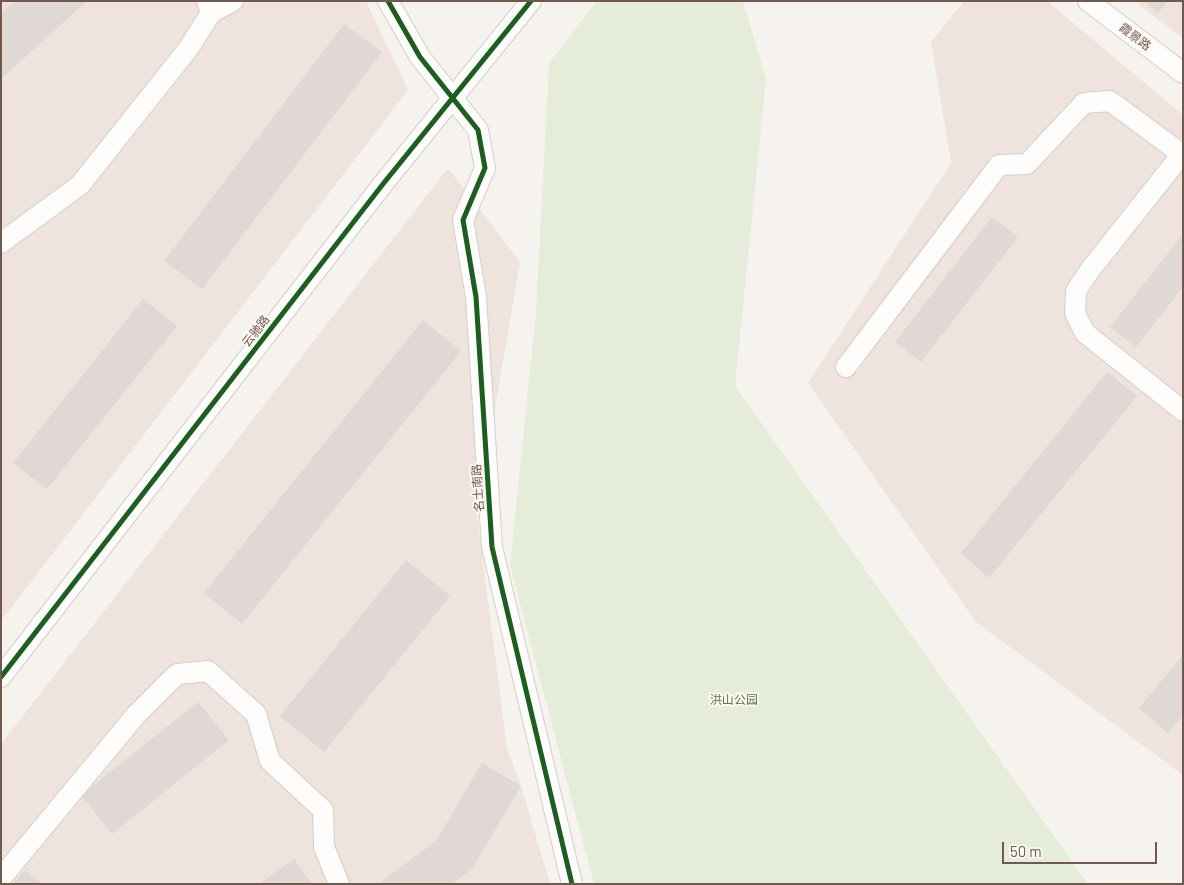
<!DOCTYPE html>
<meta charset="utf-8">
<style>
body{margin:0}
#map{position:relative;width:1184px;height:885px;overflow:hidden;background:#f6f2ee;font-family:Barlow,sans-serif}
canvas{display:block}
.frame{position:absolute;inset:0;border:2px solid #725950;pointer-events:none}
.scale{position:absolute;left:1002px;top:842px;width:155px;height:22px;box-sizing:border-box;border:2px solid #725950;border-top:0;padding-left:6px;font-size:15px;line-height:18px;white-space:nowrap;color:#725950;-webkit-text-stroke:4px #fdf7f1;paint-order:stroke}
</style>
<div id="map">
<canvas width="1184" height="885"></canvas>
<div class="frame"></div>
<div class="scale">50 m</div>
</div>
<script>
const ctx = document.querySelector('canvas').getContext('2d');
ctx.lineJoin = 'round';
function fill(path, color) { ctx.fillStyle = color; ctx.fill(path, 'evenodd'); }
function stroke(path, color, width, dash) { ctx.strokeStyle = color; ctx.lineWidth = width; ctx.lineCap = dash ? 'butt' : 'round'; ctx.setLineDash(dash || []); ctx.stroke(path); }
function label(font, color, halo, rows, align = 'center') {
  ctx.font = font + ' Barlow,"Noto Sans SC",sans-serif'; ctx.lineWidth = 4; ctx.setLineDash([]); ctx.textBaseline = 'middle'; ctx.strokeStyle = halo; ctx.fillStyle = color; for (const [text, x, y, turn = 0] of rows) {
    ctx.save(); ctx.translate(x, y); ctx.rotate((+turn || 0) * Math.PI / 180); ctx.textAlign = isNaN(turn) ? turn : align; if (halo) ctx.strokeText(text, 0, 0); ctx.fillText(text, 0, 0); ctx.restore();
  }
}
fill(new Path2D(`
 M1,1H366L408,90L1,621Z
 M964,1H1047L1183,115V775L976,622L808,383L951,163L931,42Z
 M1134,1H1183V38Z
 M448,168L520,262L477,514L507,749L521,786L550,884H1V744Z`), '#eee4dd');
fill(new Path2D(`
 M597,1H743L766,79L735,386L1088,884H594L510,565L536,313L549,63Z`), '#e6ecda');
fill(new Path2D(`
 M15,1H87L1,79V13Z
 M1144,1H1168L1158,13Z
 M344,24L382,52L202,289L164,261Z
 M992,217L1018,237L921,362L895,342Z
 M1183,234V287L1136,347L1110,327Z
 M143,299L177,326L47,489L13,463Z
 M423,320L461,351L242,624L204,593Z
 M1107,372L1137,396L989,578L961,553Z
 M406,560L450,596L324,752L280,716Z
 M1183,655V715L1168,733L1139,708Z
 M198,702L229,740L112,834L81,795Z
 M482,763L521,786L471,870L452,884H378L436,841Z
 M294,859L312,884H259Z
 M25,870L42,884H13Z`), '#dfd8d4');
const minor = new Path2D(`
 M207,1L211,13L233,1
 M388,1L420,57L478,130L485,168L463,220L476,297L492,547L572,884
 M1088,1L1183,73
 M1182,154L1090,270L1076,291L1075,313L1085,333L1183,411
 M1,243L80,185L188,49L211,13
 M846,367L999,165L1027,164L1084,103L1110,101L1183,155
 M1,677L383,184L531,1
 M1,878L136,715L177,674L208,671L256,714L270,761L323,810L324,847L339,884`);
stroke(minor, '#d4cec9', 22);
stroke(minor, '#fefdfc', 20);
stroke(new Path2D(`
 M388,1L420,57L478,130L485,168L463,220L476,297L492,547L572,884
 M1,677L383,184L531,1`), '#1b5e20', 5);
label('12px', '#725950', '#fdf7f1', [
 ["霞景路",1135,37,37],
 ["云驰路",256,331,-52],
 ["名士南路",478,488,-94]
]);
label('12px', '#5c774a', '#fdf7f1', [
 ["洪山公园",734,700]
]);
</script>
